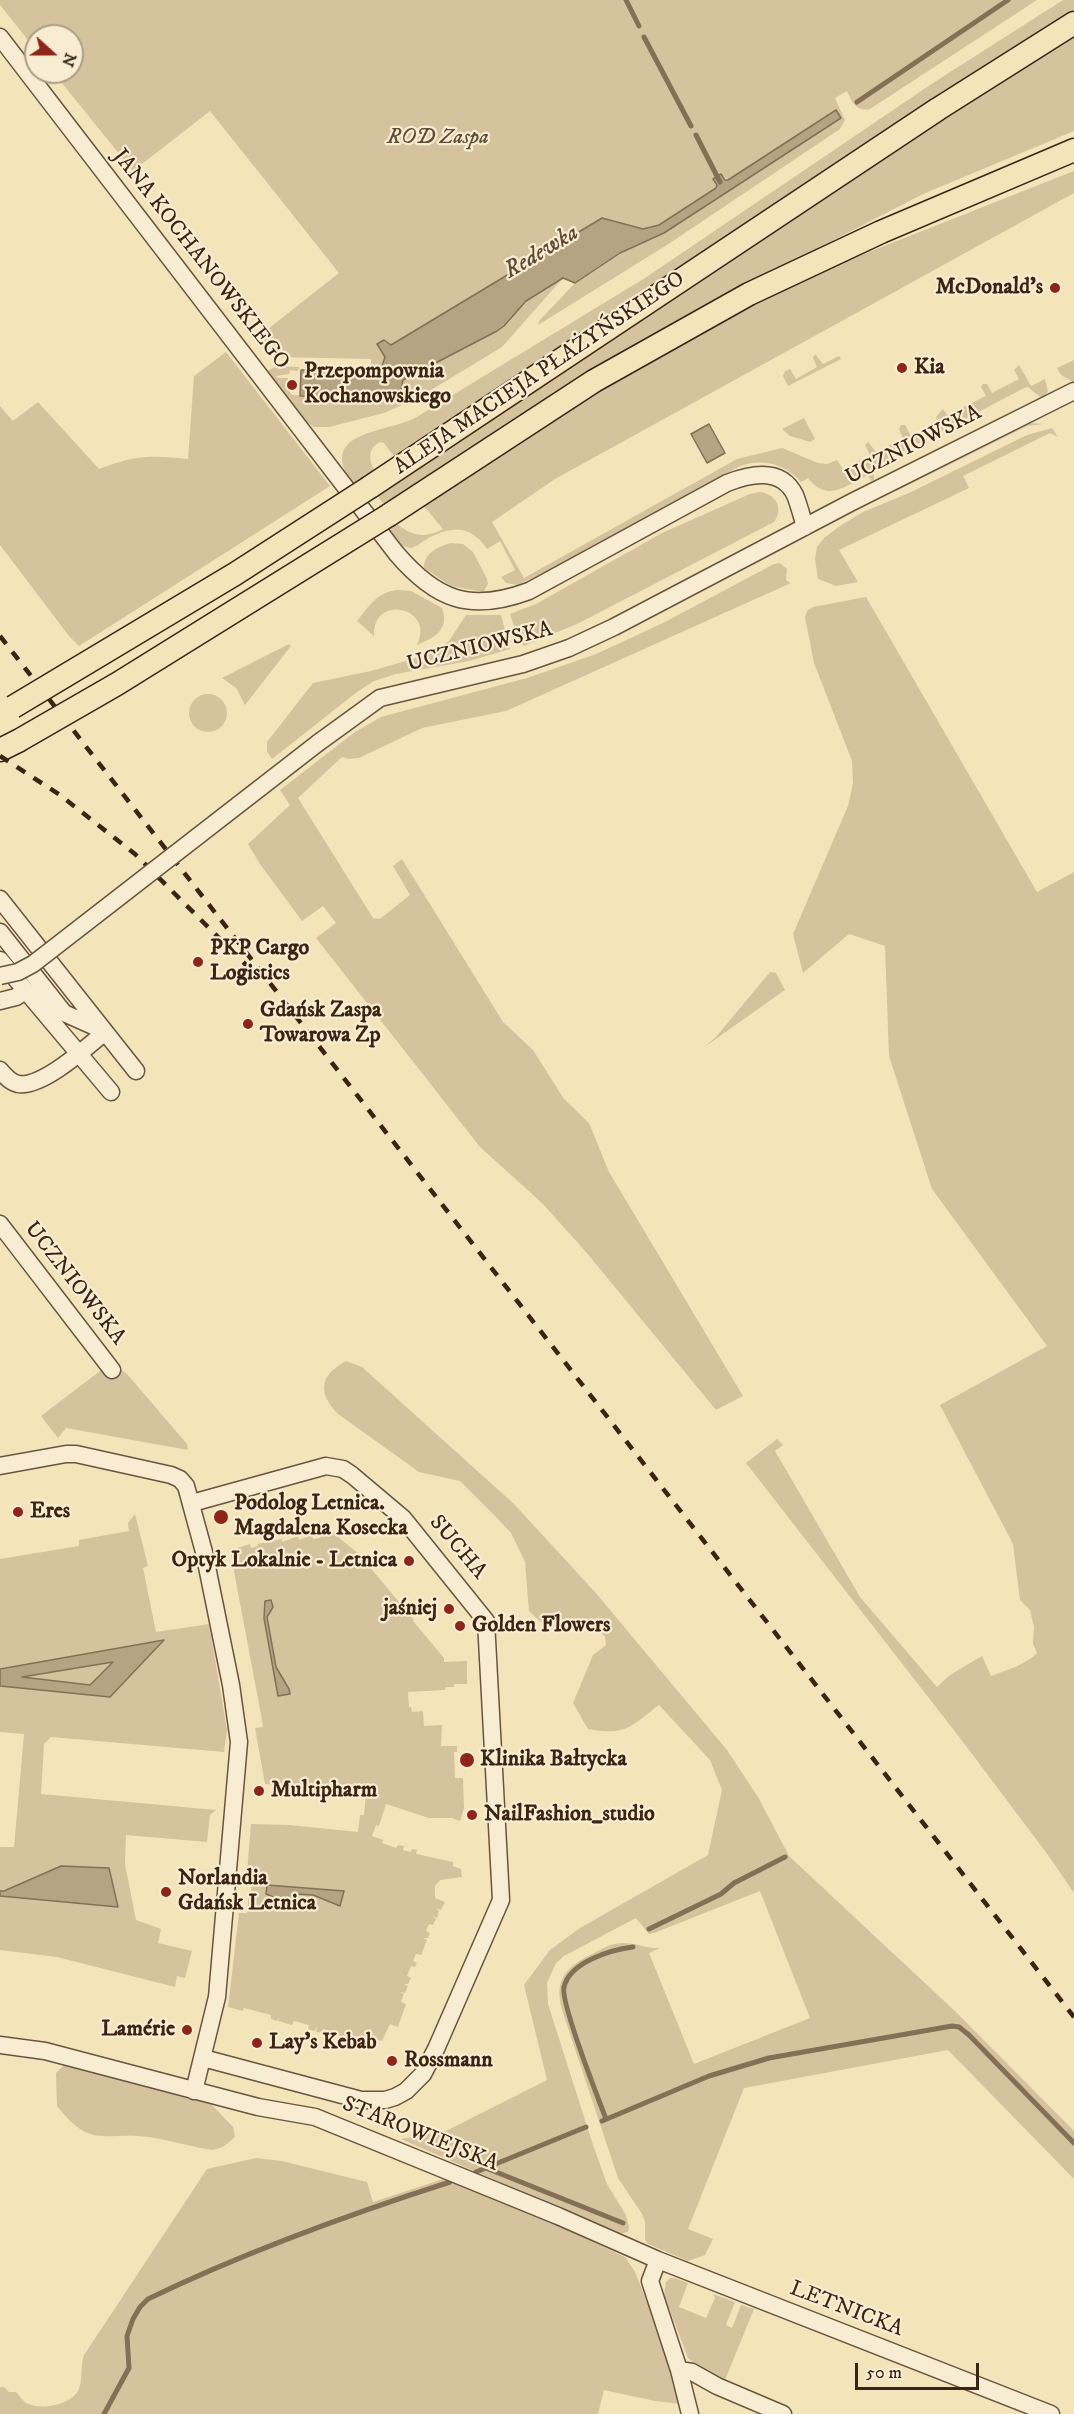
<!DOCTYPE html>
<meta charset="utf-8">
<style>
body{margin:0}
#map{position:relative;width:1074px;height:2414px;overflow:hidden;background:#f4e4ba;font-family:"IM FELL DW Pica",serif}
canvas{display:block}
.north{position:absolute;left:24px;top:24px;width:60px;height:60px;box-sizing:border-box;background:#f8edd2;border:2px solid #ad9d86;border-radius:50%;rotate:111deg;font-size:16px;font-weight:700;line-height:24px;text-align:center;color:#3c2415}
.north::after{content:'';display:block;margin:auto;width:21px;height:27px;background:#8f2418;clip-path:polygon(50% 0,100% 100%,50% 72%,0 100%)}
.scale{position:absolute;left:855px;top:2363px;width:124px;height:27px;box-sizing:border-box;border:3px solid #3c2415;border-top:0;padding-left:8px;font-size:18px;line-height:21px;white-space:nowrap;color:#3c2415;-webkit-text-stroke:4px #f8edd2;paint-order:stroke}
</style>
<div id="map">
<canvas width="1074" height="2414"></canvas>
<div class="north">N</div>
<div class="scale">50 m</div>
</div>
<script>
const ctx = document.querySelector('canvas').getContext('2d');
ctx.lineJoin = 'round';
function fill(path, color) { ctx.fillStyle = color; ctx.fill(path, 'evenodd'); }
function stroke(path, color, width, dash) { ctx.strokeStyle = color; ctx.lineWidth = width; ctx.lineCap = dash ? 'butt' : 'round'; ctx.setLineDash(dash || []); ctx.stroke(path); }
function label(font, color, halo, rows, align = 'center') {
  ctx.font = font + ' "IM FELL DW Pica",serif'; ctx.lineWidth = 4.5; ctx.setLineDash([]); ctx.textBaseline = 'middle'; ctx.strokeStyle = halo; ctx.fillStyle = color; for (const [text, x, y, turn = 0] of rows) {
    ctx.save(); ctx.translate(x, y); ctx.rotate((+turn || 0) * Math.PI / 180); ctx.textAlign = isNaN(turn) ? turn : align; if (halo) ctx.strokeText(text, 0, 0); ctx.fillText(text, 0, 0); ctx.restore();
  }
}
fill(new Path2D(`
 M0,0H1037L870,109C856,112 852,102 847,91L835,98L845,120L840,129L667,245L538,325L539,321L575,283L620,253L664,233L841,118L836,111L728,180L721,174L716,188L659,225L643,229L601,218L391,345L384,340L377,343L385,357L380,372H371V359L277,357V349L269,348L259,336L339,273L210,111L133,171L53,72H72V36H36V50L0,5Z
 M1063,0H1074V11L1031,37L396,459L384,443L380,442C368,448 368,460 375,471L354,485C314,432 385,433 415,418L645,278L933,83Z
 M1074,33V131L923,194L731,293L385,506L377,495L981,91Z
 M1074,171V193L555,479L492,522L524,578L737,459L782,448L818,463L827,464L837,460L843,469L870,455L865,445L868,442L876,452L903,438L899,429L901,425H905L911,436L938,422L936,417L943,409L947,415L986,396L981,387L983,384H987L992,393L1019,379L1014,370L1019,365L1031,386L1045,379L1048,391L1045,396L1040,397L1028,387L1024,388L876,466L874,470V480L871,481L868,475C845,486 827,503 808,478L801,482C785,464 763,458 740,466L582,554L518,585L506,583L501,577L515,570L500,541L487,549C470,524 451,526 427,539C421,543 416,547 410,548L403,546L388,528L396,523C412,536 424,539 443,529L422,504L553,417L735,311L826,269Z
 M563,278L502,347L418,398L384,413L329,427H314L307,422L268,371L276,366L299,367L298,371L290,370L289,374L276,376L278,378H288V389L292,395L386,397L400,394L403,380L497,331L504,326L526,301Z
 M226,352L330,486L79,646L69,636L0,545V406L13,421L38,402L99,469C136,455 148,455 188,459L194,376Z
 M815,354L823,364L839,356L841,359L788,386L783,376L785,371L790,369L796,379L817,367L813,358Z
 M1074,360V382H1073L1061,375L1057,368Z
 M804,418L815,439L810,442L790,436L782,429Z
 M1029,423L1044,424L1027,426L896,491L895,488Z
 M1052,428L1058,437L1050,433L963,476L969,488L839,550L858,582L836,586L818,579L815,559L817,547L825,537L843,524L863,512L909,493L1027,435Z
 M760,492C776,494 784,509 774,522L579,623L524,646L519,642L510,614L536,604L662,533L750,494Z
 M451,543L463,544L473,552L487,579L488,584L483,592L451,586L424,568C424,553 437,547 451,543Z
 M780,563L787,569L786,580L791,583L506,711L422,728L359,758L348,759L342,757L298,798L373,918L380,919L410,895L393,866L402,859L503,1022L533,1050L564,1099L589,1123L609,1172L743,1396L716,1410L586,1252L542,1203L480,1147L316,938L336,923L323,906L302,921L260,864L248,844L290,805L280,790L355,732L381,717L527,678L596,654L663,623L774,564Z
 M398,590L411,591L442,608C450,630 434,638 417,645C436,607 372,593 374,636L357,621C369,606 377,592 398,590Z
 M866,597L1037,892L1074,872V1893L1048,1855L960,1738L746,1463L777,1439L783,1445L775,1451L860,1597L937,1687L950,1675L982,1656L991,1676C1007,1670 1025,1665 1037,1653L1033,1644L1034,1627L1030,1610L1020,1600L1013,1544L940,1405L1047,1346L932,1189L889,1056L885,946L849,934L803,973L793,934L848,806L853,783L852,761L814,663L805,617L807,611L813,607Z
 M466,615H501L510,649L469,661L396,674L374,681L357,692L272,759L267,751V742L313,683L371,671L430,654L449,641Z
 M289,644L291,646L245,705L236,688L222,678Z
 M189 713a19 19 0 1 1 38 0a19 19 0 1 1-38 0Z
 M770,972L776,973L785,990L703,1048L716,1037Z
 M346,1361L362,1367L514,1504L595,1592L727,1750L758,1797L789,1856L958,2014L1074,2131V2179L948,2050L744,2088L688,2229L713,2239L705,2255L688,2261L648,2244L645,2240V2222L642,2214L618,2178L562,2010C553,1977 569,1965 596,1952C605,1947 612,1943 623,1943C636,1943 647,1949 660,1948L649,1953L694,2064L810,2018L760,1891L654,1933L649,1934L636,1918L564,1956L556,1963L547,1983L548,2004L593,2145L607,2184L626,2215L629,2227L628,2232L618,2234L401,2139L446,2131L547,2080L524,1985L550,1950L580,1928L708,1855L722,1790L710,1760L659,1705C630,1727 626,1736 588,1729L573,1703L593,1655L606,1645L605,1637L590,1620C557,1638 556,1637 529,1611L525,1562L511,1533L497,1518L460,1481L419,1472L338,1414C317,1392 320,1375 346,1361Z
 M117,1367L127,1374L187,1444L188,1450L66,1428L58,1438L41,1416L104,1368Z
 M135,1514L148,1566L143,1568L156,1632L209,1624L227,1730L224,1752L51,1737L44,1744L41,1794L216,1810L210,1815L207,1842L126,1835L125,1864L136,1920L161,1929L158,1943L192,1951L185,1978L177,1976L175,1987L57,1957L0,1950V1847H14L24,1734L0,1732V1559L79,1546V1540L129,1531L128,1523Z
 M335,1531L339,1535L338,1537L359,1554L414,1620L413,1621L444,1658V1662L467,1661V1684H454V1687H446L445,1690L408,1692L409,1707H411L412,1712L423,1711L424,1726L442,1725L441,1746H457V1752H454L455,1778H463L464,1808L460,1821L452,1818H429L386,1804L379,1826L376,1825L372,1836L383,1840L382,1843L396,1848L398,1845L404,1846L403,1850L411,1852L412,1849L417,1850L416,1854L453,1862V1866L461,1869L462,1877L440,1880L435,1886V1898L445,1902L441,1910L436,1908L439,1911L437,1918L432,1916L436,1919L433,1925L429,1924L426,1931L430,1933L428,1938H423L427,1940L421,1955L416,1954L413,1961L417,1963L415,1967L411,1966L407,1976L411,1978L408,1984H404L408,1986L405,1993L400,1992L404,1994L401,2002L406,2004L398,2027L390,2024L382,2041L367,2037L365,2042L352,2036L350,2039L329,2034V2031L323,2029L322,2033L316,2032L317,2027L314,2031L308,2029L309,2025L294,2021L292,2025L278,2021L279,2017L277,2021L271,2019V2015L244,2008L243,2011L228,2007L239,1913H247L249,1891H251L253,1874L247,1873L251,1824L289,1825L358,1832L360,1815H364L366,1793L343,1790L344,1787L334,1786L333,1790L328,1789V1786L318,1785V1789L288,1786V1789H279V1785L265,1784L255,1728L263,1727L262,1720L230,1550L250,1544L251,1548L258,1546L257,1544L282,1539V1542L298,1536L299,1540L312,1535L313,1539L320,1538L319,1533L326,1532L327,1536Z
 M64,2065L211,2104L233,2127L235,2137L223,2147L213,2150C191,2147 170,2140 149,2137C102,2131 92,2150 57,2106L56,2073Z
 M256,2158L282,2161L367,2182L373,2202L443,2179L549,2221L625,2257L635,2272L665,2347L681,2404L655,2401L604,2390L598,2414H0V2387H4L9,2392H16C19,2395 23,2401 26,2403C41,2411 72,2405 79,2389C83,2379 80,2366 84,2355L207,2169Z
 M670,2278H675L688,2283L679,2307L706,2318L715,2298L713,2294L735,2302L726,2325L732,2328L741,2305L754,2309L725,2380L703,2371L688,2358L664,2295L666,2282Z`), '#d5c39e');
const water = new Path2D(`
 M836,110L841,118L664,233L620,253L575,283L563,278L526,301L504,326L497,331L403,380L400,394L386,397L300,396L301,370L380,372L385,357L377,344L384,340L391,345L602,218L643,229L659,225L716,188L717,185L713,179L721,174L725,180H728Z
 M709,424L725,453L707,463L691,434Z
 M271,1600L273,1607L267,1617L276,1667L289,1689L290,1694L278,1696L264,1618L265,1601Z
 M164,1640L110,1697L0,1686V1669ZM113,1662L90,1685L22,1677Z
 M61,1866L109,1868L118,1907L0,1896V1891H4Z
 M267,1885L344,1891L340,1906L313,1895L295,1894L289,1904L266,1894Z`);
fill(water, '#b5a382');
stroke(water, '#857056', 1.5);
stroke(new Path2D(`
 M626,0L639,26
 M644,37L691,126
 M857,102L1008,0
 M696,135L720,182
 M649,1929L721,1894L734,1883L785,1857
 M606,2119C598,2098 560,2002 564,1987C570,1962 610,1950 633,1947
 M602,2121L709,2076L769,2058L952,2026L959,2027L969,2035L1074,2143
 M486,2168L623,2223
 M476,2172L586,2127
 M104,2414L129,2368L127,2336L133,2319L140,2307L148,2299C245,2252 347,2215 450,2182`), '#857056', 5);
const minor = new Path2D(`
 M0,37L396,553C436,600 470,613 529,591L727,483C750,474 781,467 795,495C799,505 802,517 805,527
 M318,743L380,698L523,664L569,648L614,627L852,502L1074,391
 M0,899L136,1071
 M0,932L64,1013L102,1030
 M0,960L111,1092
 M0,1001L16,997L25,991
 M0,1070C5,1076 10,1082 18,1084C42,1088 87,1047 105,1032
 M0,1224L112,1370
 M0,1466L66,1454H76L171,1475L180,1479L186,1486L204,1552L231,1685L239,1742L217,1997L194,2091
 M192,1503L326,1466L343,1469L352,1475L403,1518L486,1621L501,1900L436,2049L423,2074L406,2091L395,2097L385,2100H361L203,2058
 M0,2045L45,2051L258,2107L315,2117L558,2216L658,2260L1051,2414
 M658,2260L650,2281L679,2370L690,2414
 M679,2370L692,2372L717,2386L783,2414`);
const major = new Path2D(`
 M370,487L938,109L1074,23
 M389,515L594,381L749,294L881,232L1074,150
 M0,750L18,741`);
stroke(minor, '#6a543e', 19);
stroke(major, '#3c2415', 25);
stroke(minor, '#f8edd2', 16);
stroke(major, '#f4e4ba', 22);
stroke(new Path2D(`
 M0,636L1074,2017
 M0,756L60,795L135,854L250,969`), '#3c2415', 4.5, [10, 10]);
const minorBridge = new Path2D(`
 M0,976L18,972L33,964L318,743`);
const majorBridge = new Path2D(`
 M13,707L235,574L370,487
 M18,741L117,684L389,515`);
stroke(minorBridge, '#6a543e', 19, []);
stroke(majorBridge, '#3c2415', 25, []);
stroke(minorBridge, '#f8edd2', 16);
stroke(majorBridge, '#f4e4ba', 22);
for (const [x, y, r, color] of [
 [1055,288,6,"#8f2418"],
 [902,368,6,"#8f2418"],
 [292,385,6,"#8f2418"],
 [198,962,6,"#8f2418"],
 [248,1024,6,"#8f2418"],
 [18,1512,6,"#8f2418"],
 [221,1517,8,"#8f2418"],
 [409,1561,6,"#8f2418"],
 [449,1609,6,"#8f2418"],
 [460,1626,6,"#8f2418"],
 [467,1760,8,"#8f2418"],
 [259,1791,6,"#8f2418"],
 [472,1815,6,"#8f2418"],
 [166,1892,6,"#8f2418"],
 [187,2030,6,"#8f2418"],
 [257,2043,6,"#8f2418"],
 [392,2061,6,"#8f2418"]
]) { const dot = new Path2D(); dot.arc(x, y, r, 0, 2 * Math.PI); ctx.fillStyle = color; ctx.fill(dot); stroke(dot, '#f8edd2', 2); }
label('italic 22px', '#624c37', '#f8edd2', [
 ["ROD Zaspa",438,138]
]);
label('22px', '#3c2415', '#f8edd2', [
 ["JANA KOCHANOWSKIEGO",200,260,52],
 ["ALEJA MACIEJA PŁAŻYŃSKIEGO",540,374,-34],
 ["UCZNIOWSKA",914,446,-27],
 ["UCZNIOWSKA",480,648,-14],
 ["UCZNIOWSKA",74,1284,52],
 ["SUCHA",457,1548,50],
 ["STAROWIEJSKA",420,2135,22],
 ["LETNICKA",846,2310,21]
]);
label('bold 22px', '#3c2415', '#f8edd2', [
 ["McDonald's",1043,288,"right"],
 ["Kia",914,368],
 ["Przepompownia",304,372],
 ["Kochanowskiego",304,397],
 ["PKP Cargo",210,949],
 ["Logistics",210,974],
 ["Gdańsk Zaspa",260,1011],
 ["Towarowa Zp",260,1036],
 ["Podolog Letnica.",234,1504],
 ["Magdalena Kosecka",234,1529],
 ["Eres",30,1512],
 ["Optyk Lokalnie - Letnica",397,1561,"right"],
 ["jaśniej",437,1609,"right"],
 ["Golden Flowers",472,1626],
 ["Klinika Bałtycka",480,1760],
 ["Multipharm",271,1791],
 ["NailFashion_studio",484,1815],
 ["Norlandia",178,1879],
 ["Gdańsk Letnica",178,1904],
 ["Lamérie",175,2030,"right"],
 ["Lay's Kebab",269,2043],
 ["Rossmann",404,2061]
], 'left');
label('italic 24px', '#604a36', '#f8edd2', [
 ["Redewka",542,253,-31]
]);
</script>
